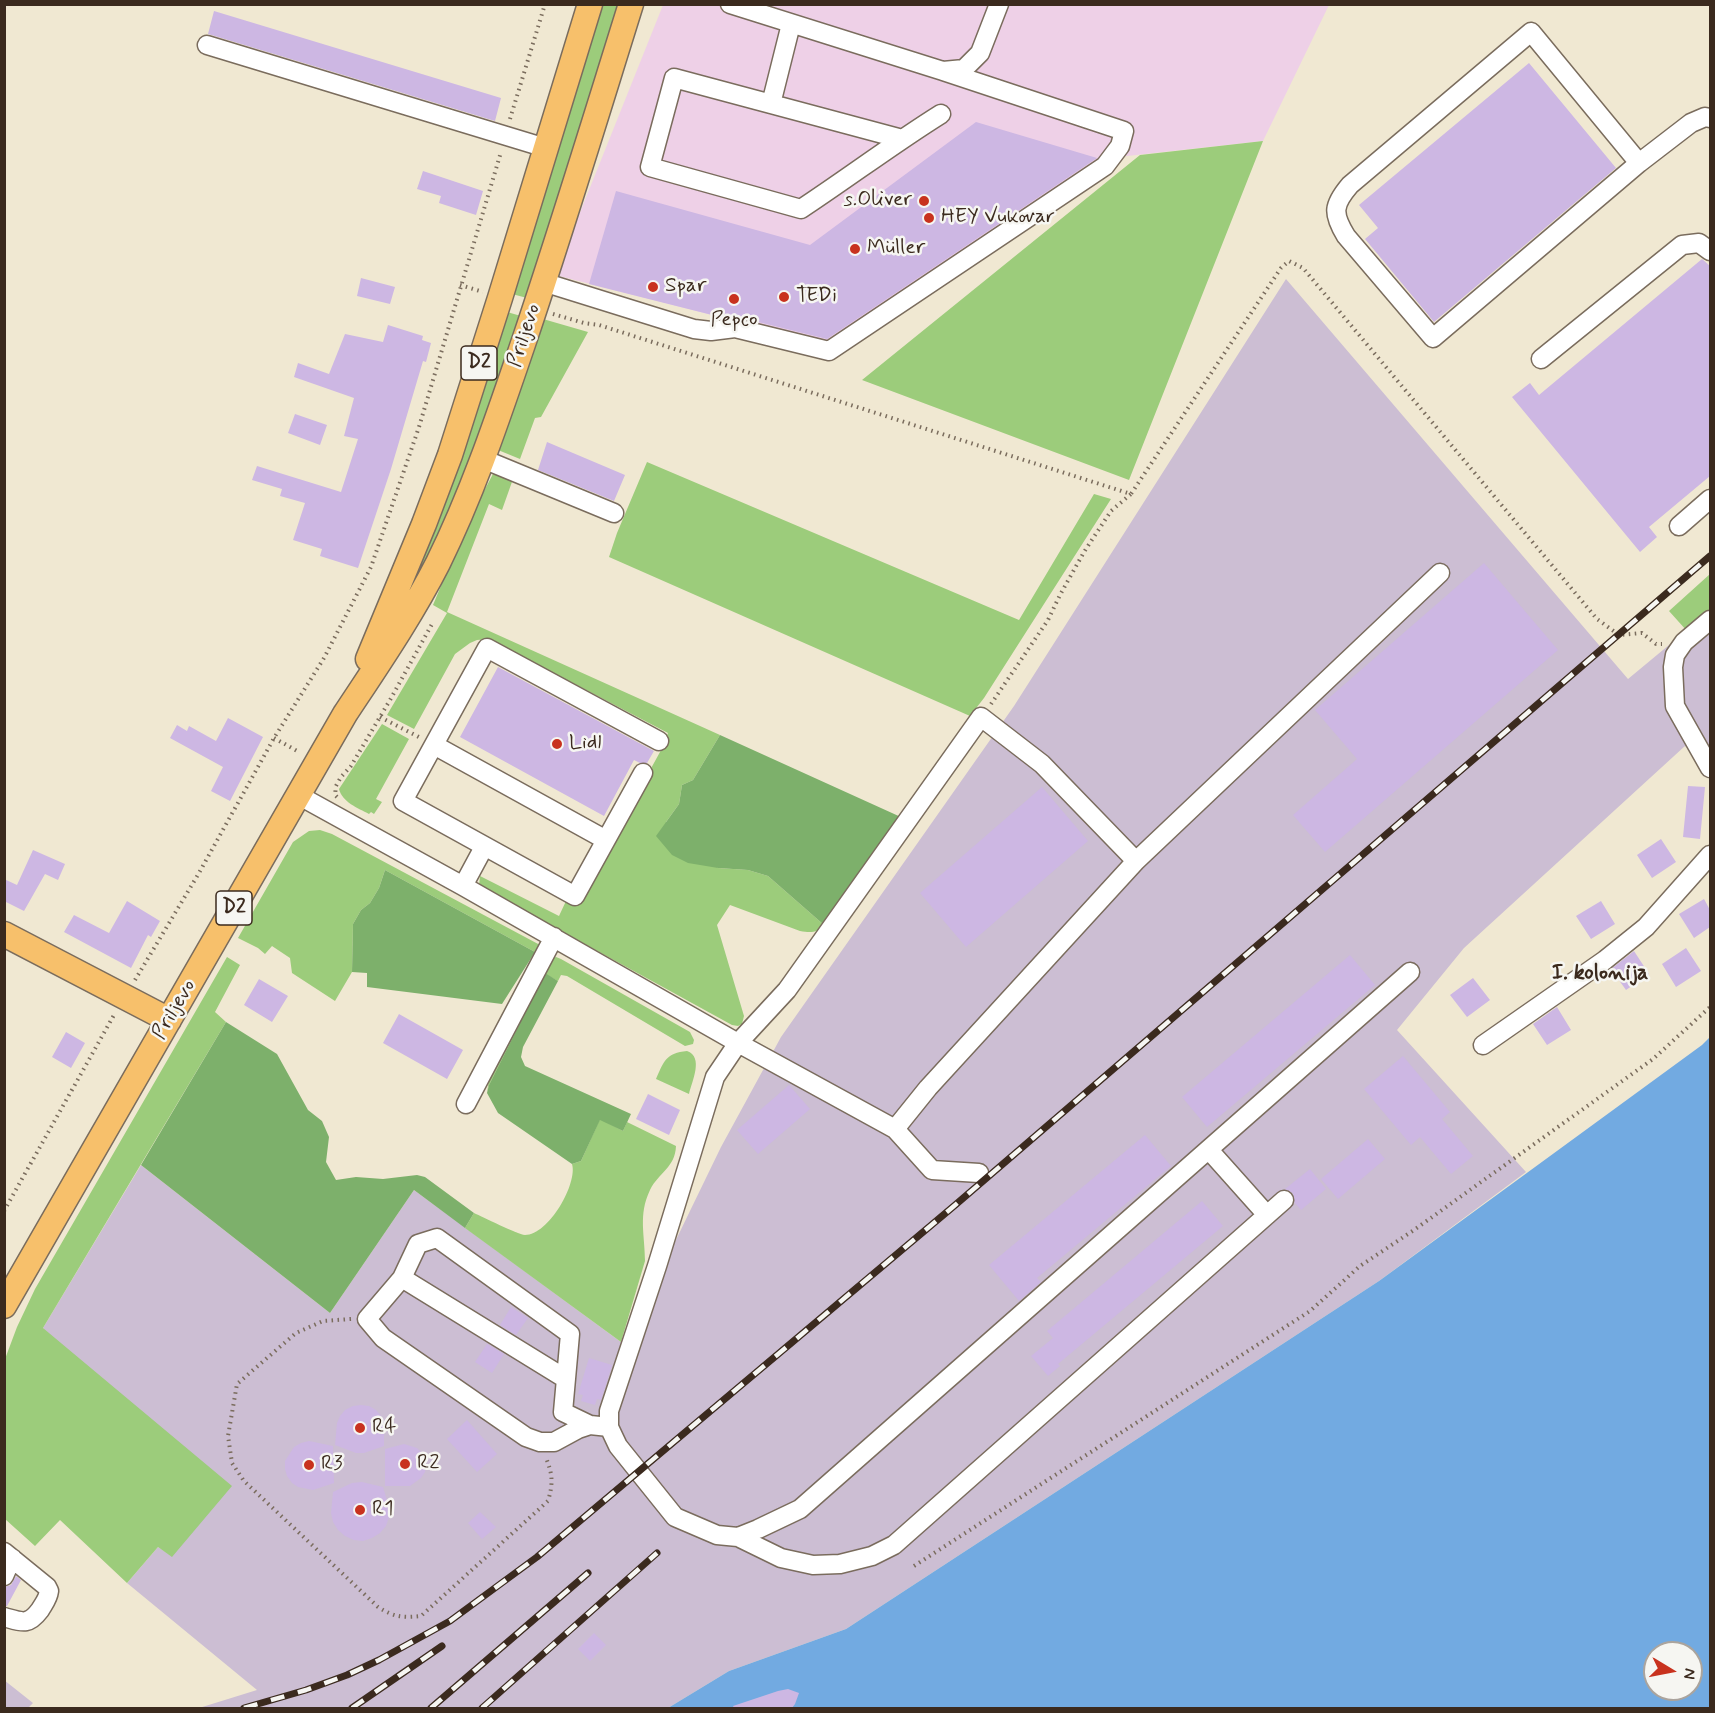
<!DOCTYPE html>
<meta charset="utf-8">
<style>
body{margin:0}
#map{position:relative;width:1715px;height:1713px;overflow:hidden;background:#f0e8d2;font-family:Mynerve,sans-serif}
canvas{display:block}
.frame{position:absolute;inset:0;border:6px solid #3b2a1e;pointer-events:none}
.north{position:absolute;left:1643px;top:1641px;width:60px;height:60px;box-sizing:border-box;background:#f6f6f2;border:2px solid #aba49d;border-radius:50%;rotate:100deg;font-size:16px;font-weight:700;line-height:24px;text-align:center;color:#3b2a1e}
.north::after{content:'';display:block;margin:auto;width:21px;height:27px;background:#c8321e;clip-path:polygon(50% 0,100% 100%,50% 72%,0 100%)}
</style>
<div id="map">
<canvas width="1715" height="1713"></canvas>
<div class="frame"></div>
<div class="north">N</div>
</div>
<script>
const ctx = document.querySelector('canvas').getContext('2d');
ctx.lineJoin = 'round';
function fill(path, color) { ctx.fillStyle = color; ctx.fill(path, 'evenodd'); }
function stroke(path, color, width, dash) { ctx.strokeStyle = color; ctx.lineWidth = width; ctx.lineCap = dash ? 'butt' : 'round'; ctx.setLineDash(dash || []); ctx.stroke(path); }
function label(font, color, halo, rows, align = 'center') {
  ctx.font = font + ' Mynerve,sans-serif'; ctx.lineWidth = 5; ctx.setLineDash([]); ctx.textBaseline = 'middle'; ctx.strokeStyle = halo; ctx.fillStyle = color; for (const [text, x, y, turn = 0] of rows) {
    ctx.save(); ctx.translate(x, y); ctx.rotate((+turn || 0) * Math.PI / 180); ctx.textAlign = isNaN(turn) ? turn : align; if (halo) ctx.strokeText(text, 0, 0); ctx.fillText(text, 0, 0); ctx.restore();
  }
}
fill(new Path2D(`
 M663,5H1329L1263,141L1100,159L826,344L555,275Z`), '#eed0e7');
fill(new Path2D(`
 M1286,279L1628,679L1710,611V773L1685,746L1464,948L1397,1030L1526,1172L1379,1281L846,1629L729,1671L668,1708H199L257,1690L127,1583L158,1547L172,1556L43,1328L141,1165L330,1313L414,1190L625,1345L721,1147L781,1037L1014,706Z
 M4,1680L33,1703L28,1708H5Z`), '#ccbed3');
fill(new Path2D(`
 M600,5H620L527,298L512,294Z
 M1263,141L1129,480L862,380L1140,155Z
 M507,312L521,316L459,492L407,601L410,584Z
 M543,319L588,332L541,417L535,418L520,459L498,450L516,403Z
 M647,462L1019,620L1094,494L1111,499L984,698L970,716L609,557L617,533Z
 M493,474L513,479L502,510L489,504L447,612L720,735L693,780L682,785L679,804L666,822L718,868L748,870L768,876L824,925C817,933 811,933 800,931L730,905L717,925L744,1016L742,1024L738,1026L732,1025L479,886L480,876L559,916L566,901H575L581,896L660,752L668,733L489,639L477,640L470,643L455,654L414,729L387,715L447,613L433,605L468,521Z
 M1710,574V611L1687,631L1669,611Z
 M382,724L409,739L376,799L382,802L374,814L371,812L369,814C358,808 342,802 339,789Z
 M320,830L332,834L540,945L535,952L385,870L379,888L370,903L361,910L353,924L352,972L335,1001L292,973L290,958L272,946L265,954L258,948L238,938L293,842L309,831Z
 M227,957L240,965L215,1012L226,1022L43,1328L232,1486L172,1557L158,1547L127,1583L60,1520L35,1546L5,1519V1359L17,1327L35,1289Z
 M556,957L561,959L690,1032L694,1040L693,1044L685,1046L567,976L561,975L558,981L545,974L489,1085L487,1093L489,1079L552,958Z
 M687,1051C704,1057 692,1081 689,1094L656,1079C664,1061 666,1053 687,1051Z
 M600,1119L623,1131L627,1122L676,1146C675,1168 659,1172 650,1190C638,1215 645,1235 645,1261L621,1342L465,1228L474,1213C483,1217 517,1234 525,1235C549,1235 578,1183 572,1164L581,1161Z`), '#9ccc7b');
fill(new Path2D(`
 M720,735L903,818L824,925L768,876L748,870L718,868L688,863L672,855L656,836L679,804L682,785L693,780Z
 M385,870L535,952L502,1004L367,987V973L352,972L353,924L361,910L370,903L379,888Z
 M545,973L558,981L523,1047L521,1057L525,1066L631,1114L623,1131L600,1120L581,1161L572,1164L498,1113L487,1093L489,1085Z
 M226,1022L277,1054L308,1110L322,1121L329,1137L326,1162L336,1180L356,1177L383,1179L417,1175L425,1177L474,1213L465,1228L414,1190L330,1313L141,1165Z`), '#7db06b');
fill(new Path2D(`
 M1710,1037V1708H668L729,1671L846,1629L1379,1281L1702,1045ZM1655,1653H1691V1689H1655Z`), '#72aae1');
fill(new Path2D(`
 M214,11L501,98L495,121L208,34Z
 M1529,63L1616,168L1434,322L1365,239L1378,228L1359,205Z
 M976,122L1097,158L827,339L738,317L724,318L589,284L616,191L810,245Z
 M423,171L483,191L476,215L439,203L441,196L417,189Z
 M1702,259L1710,266V476L1649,527L1657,537L1640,552L1512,397L1530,383L1539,395Z
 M361,278L395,287L390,304L357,296Z
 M388,325L423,336L422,340L431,343L426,362L423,361L391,469L358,568L320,556L322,549L293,540L305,503L280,496L282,489L252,480L257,466L341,492L358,439L344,436L354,398L294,377L298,363L329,374L345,334L383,342Z
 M295,414L327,425L320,445L288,433Z
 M547,442L625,475L614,501L538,470Z
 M1484,563L1558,650L1325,852L1293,815L1357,759L1315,710Z
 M498,667L654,751L647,763H640L634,760L604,816L460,737Z
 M228,718L263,737L230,801L211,791L223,767L170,738L177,725L187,731L189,726L216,741Z
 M1688,786L1705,787L1700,839L1683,837Z
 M1042,787L1088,841L966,947L920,893Z
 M1661,839L1676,862L1652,878L1637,855Z
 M33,850L65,864L58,880L45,874L24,911L4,901V879L17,885Z
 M1704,899L1710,910V927L1694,938L1679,914Z
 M127,901L160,921L151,937L148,935L131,968L64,932L74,915L109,933Z
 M1601,901L1615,924L1591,939L1576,916Z
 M1686,948L1701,971L1676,987L1662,964Z
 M1634,951L1649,974L1626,990L1611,969Z
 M1350,955L1375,985L1207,1127L1182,1097Z
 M1473,978L1490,1000L1467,1017L1450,995Z
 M259,979L288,996L272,1022L244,1005Z
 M1557,1007L1571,1030L1547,1045L1533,1024Z
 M399,1014L463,1050L447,1079L383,1043Z
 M66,1032L85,1043L71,1068L52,1057Z
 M1403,1056L1450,1112L1442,1119L1473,1156L1451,1174L1420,1137L1411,1145L1364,1089Z
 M789,1085L810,1109L758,1154L737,1130Z
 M648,1094L680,1110L669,1135L636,1119Z
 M1145,1135L1171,1166L1037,1278L1041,1282L1019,1301L989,1265Z
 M1368,1139L1385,1159L1338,1199L1321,1179Z
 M1310,1169L1326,1189L1301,1210L1295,1203L1293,1193L1285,1189Z
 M1202,1201L1223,1226L1058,1364L1060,1366L1048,1376L1031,1356L1053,1338L1047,1331Z
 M511,1307L528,1318L516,1335L500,1325Z
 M487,1344L504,1354L492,1373L475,1362Z
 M589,1358L612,1365L601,1400L597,1399L595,1405L581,1401L583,1395L578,1394Z
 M361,1405L369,1406L376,1410L381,1416L384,1424V1446L364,1453H356L335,1445L337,1423L340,1416L345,1410L353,1406Z
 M467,1420L497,1454L477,1472L447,1439Z
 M309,1441L333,1446L334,1483L313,1490L298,1487L292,1483L287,1476L285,1469V1461L294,1447L301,1443Z
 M404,1444L417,1448L422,1453L426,1466L425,1472L421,1478L410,1486H385V1449Z
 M362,1482L383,1487L389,1507V1517L386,1526L380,1533L372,1538L363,1541L354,1540L345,1536L338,1530L333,1522L331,1513L333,1492L352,1483Z
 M480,1512L496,1527L482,1539L468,1523Z
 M16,1576L21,1580L7,1606H4V1587L11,1585Z
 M594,1633L606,1645L590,1661L578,1649Z
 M788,1689L799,1693L795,1704L792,1708H734L733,1706L778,1691Z`), '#cdb7e3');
const minor = new Path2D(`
 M730,4L943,71L964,69L980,53L999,4
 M207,45L546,148
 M771,104L791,24
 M902,139L674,78L650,167L801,209C848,178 893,144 941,114
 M1639,163L1531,32L1350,185C1333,205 1332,213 1346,236L1433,338L1639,163L1691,123L1705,117L1710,118
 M543,282L694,329L711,331L735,328L829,351L1105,166L1120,146L1124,131L943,71
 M1541,359L1682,245L1699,243L1710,251
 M483,459L614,513
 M1679,526L1710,499
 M1710,620L1684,642L1675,655L1673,667L1675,706L1710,768
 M434,745L606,840
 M643,773L575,896L403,801L487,648L659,741
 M298,795L463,886L738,1043L895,1129L932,1170L979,1173
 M1136,861L1042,764L981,717L787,990L738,1043L715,1077L657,1266L609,1411V1427L618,1446L675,1517L717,1535L738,1537L758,1529L800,1509L1410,972
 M463,886L484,847
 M1483,1045L1605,960L1646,927L1710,855
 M466,1104L554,937
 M895,1129L928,1088L1136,861L1440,573
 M1209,1150L1267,1215
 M402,1278L566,1379
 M590,1425L563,1412L570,1334L437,1238L418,1244L402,1278L367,1319L383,1338L526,1437L540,1442H554L578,1429L590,1425L609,1427
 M738,1537L781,1558L813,1565L840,1564L872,1556L894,1545L1284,1200
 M4,1552L47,1587L49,1591C48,1599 44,1603 40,1610C28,1626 22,1622 4,1617
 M4,1576L12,1558`);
const major = new Path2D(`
 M368,659L424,524L450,455L500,298L590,4
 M4,934L169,1020
 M4,1306L345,714C378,664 411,616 438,563C474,490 499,414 525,338C562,228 596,116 631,4`);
stroke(minor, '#7a6c5d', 21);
stroke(major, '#7a6c5d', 27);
stroke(new Path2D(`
 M510,119L545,4
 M460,285L483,292
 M553,314L584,323L599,325L1131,494L1281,268L1289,261L1303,268L1597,619L1619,635L1642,633L1656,644H1662
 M991,704L1048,620L1060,595L1084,552L1111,511L1131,494
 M380,717L419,737
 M274,738L299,752
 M337,797L335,795L336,786L341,777L351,766L390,700L432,624
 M135,980L199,873L274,738L324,658L371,567L419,427L501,152
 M4,1211L114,1015
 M351,1319L323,1321L296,1333L237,1384L228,1436L232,1463L244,1481L378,1607C394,1617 402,1618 421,1616L548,1501C553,1484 553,1475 546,1458
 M914,1566L1310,1311L1360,1266L1414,1230L1653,1059L1710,1007`), '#7a6c5d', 4, [1.5, 4.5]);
stroke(minor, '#fff', 18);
stroke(major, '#f7c06b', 24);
const rail = new Path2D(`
 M244,1708L306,1690L347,1675L379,1660L450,1621L537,1557L954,1206L1710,556
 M352,1708L442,1646
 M431,1708L588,1573
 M482,1708L657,1553`);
stroke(rail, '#3b2a1e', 7);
stroke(rail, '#f6f6f2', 4.5, [14]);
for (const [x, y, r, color] of [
 [924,201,6,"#c8321e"],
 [929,218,6,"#c8321e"],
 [855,249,6,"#c8321e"],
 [653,287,6,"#c8321e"],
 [784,297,6,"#c8321e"],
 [734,299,6,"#c8321e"],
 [557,744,6,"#c8321e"],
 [360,1428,6,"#c8321e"],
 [405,1464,6,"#c8321e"],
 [309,1465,6,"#c8321e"],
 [360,1510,6,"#c8321e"]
]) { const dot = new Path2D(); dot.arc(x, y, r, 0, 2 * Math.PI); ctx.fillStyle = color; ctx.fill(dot); stroke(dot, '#f6f6f2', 2); }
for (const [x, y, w] of [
 [479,363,36],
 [234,908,36]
]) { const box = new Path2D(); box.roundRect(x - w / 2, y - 17, w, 34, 4.5); ctx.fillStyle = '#f6f6f2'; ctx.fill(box); stroke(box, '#3b2a1e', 1.5); }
label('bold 20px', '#3b2a1e', null, [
 ["D2",479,363],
 ["D2",234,908]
]);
label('21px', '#3b2a1e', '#f6f6f2', [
 ["s.Oliver",912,201,"right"],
 ["HEY Vukovar",941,218],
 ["Müller",867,249],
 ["Spar",665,287],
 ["TEDi",796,297],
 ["Pepco",734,321,"center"],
 ["Lidl",569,744],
 ["R4",372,1428],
 ["R2",417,1464],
 ["R3",321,1465],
 ["R1",372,1510]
], 'left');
label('21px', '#3b2a1e', '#f6f6f2', [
 ["Priljevo",525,336,-72],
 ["Priljevo",175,1010,-60]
]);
label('bold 22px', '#3b2a1e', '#f6f6f2', [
 ["I. kolonija",1600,974]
]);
</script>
